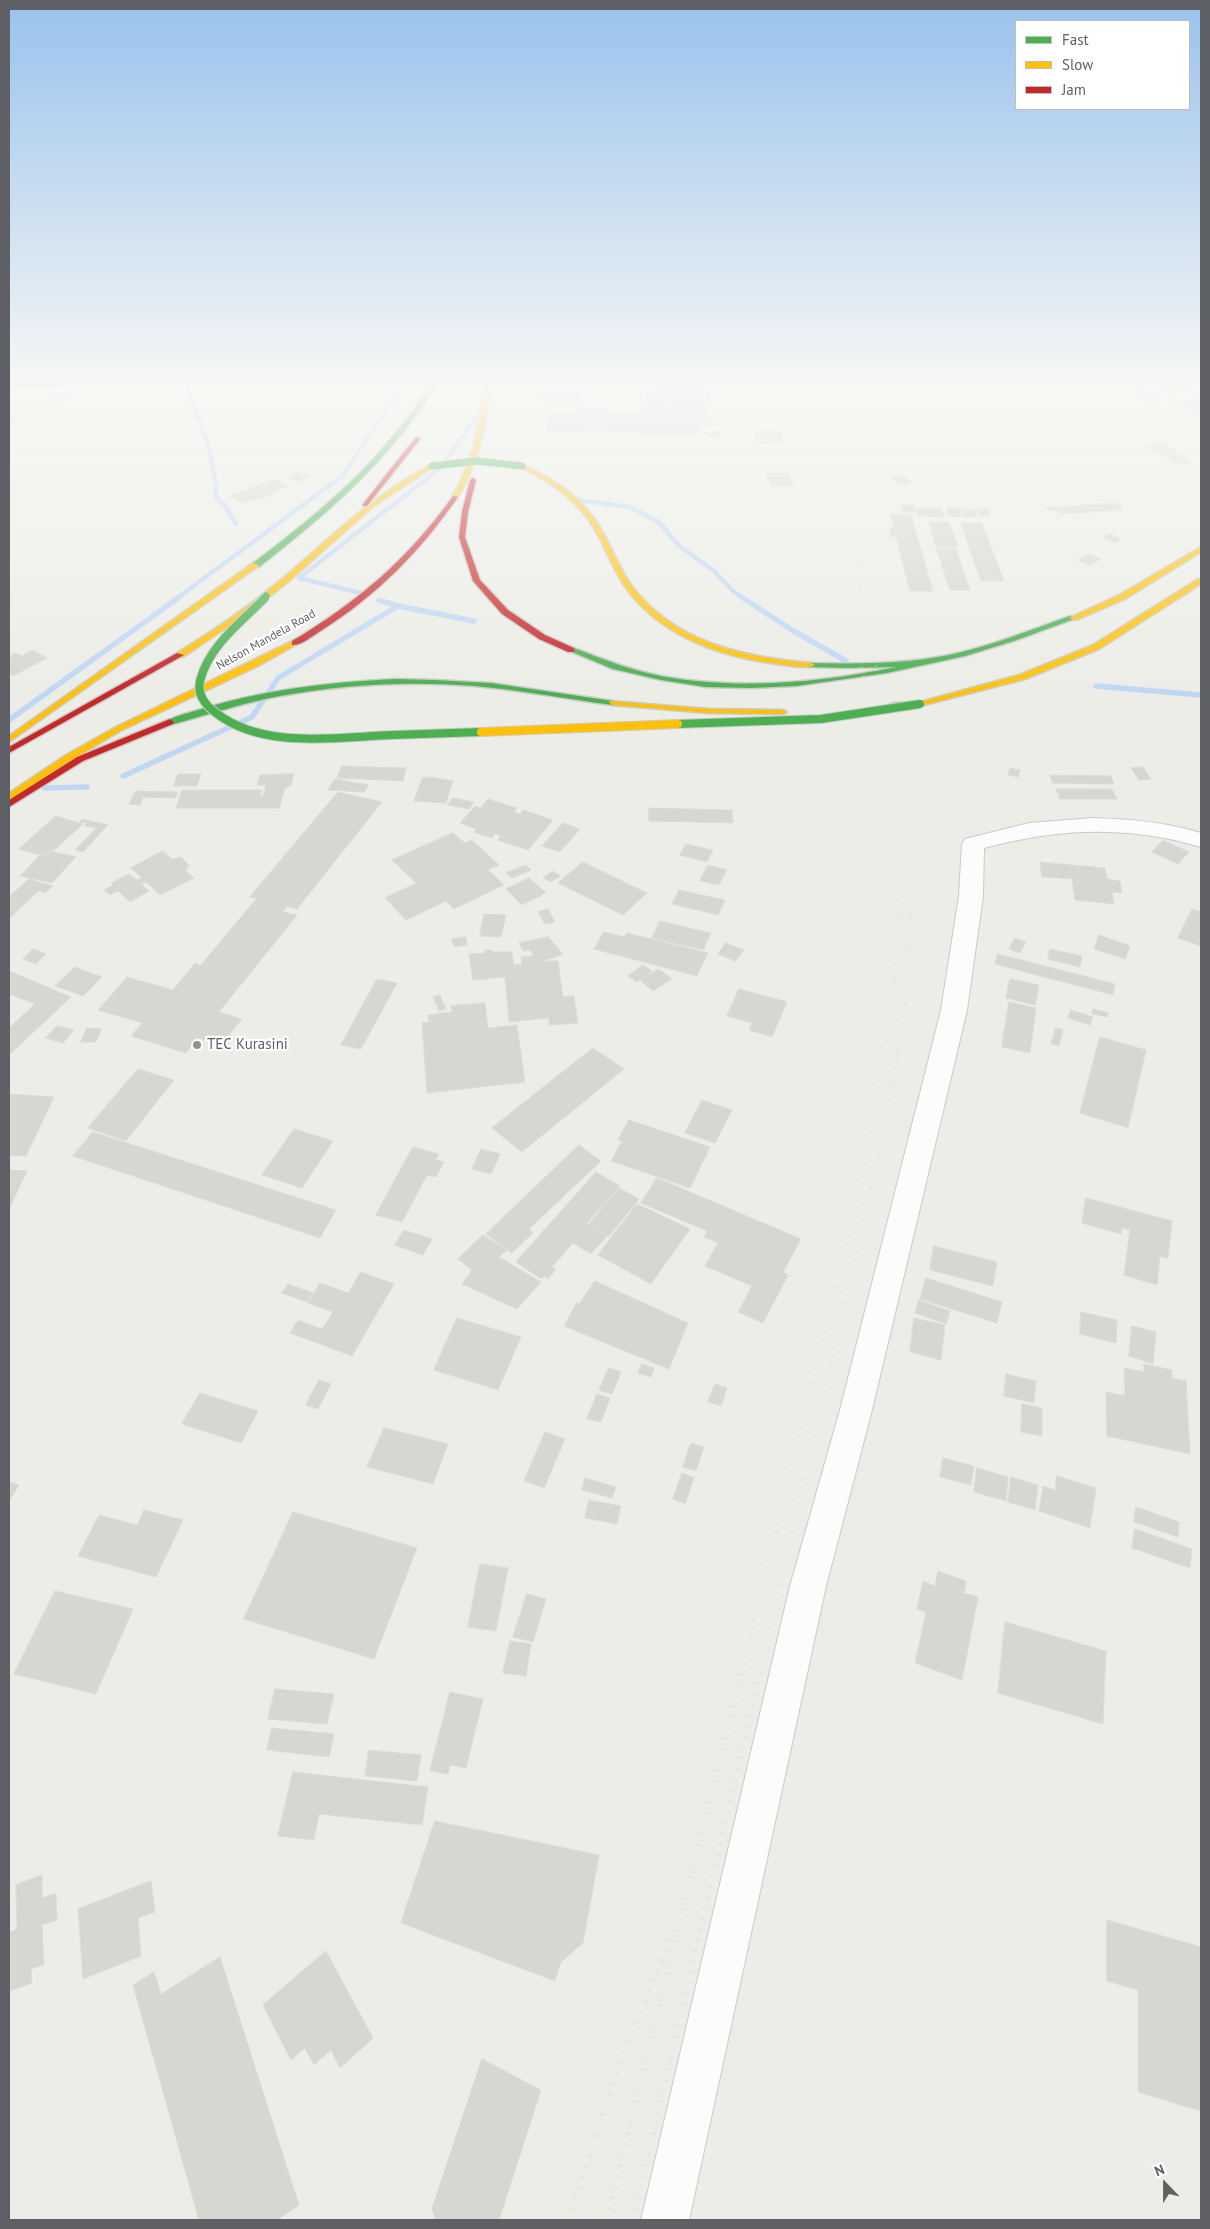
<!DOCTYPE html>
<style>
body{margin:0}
#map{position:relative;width:1210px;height:2229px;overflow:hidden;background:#edede8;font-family:"PT Sans",sans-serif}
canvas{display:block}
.frame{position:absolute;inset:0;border:10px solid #5e6065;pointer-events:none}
.legend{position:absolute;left:1015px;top:20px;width:175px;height:90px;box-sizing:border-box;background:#fff;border:1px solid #bfbfc1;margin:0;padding:6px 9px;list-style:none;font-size:15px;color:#5e6065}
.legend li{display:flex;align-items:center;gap:10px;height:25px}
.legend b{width:25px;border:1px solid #bfbfc1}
.north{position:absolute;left:1140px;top:2159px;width:50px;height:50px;-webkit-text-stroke:4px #fff;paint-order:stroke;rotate:338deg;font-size:14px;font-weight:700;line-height:20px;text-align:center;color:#5e6065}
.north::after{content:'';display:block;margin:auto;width:18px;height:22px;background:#5e6065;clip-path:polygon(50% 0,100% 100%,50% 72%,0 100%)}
</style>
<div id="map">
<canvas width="1210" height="2229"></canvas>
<div class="frame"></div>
<ul class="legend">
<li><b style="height:6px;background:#4caf50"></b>Fast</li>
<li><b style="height:6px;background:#ffc107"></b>Slow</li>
<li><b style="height:6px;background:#c62828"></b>Jam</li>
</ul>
<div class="north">N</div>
</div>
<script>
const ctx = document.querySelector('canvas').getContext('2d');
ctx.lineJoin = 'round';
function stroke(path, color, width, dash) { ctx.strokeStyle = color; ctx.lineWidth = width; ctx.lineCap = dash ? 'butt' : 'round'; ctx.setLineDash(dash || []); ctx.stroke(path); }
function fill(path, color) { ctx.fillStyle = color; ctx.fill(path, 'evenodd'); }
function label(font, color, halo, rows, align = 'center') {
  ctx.font = font + ' "PT Sans",sans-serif'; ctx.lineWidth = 4.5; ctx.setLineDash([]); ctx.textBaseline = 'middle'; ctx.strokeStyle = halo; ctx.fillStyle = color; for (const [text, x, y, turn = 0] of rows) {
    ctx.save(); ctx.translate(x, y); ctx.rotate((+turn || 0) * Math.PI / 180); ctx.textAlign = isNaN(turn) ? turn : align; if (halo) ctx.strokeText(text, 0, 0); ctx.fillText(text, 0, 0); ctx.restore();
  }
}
stroke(new Path2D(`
 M185,383C199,419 216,458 216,497L226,507L236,524
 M94,386L119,383
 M578,500L630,507L659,522L678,545L713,570L733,591L745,599
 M299,578L438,470L484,407
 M299,578L361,593
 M176,599L342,476L404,383`), '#c0d7f4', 4.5);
stroke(new Path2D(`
 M743,598L792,630L846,661
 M379,600L398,606L474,621
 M1096,686L1201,695
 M9,720L178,598
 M123,776L252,717L278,678L398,606
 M45,788L87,787`), '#c0d7f4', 5.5);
const building = new Path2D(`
 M545,383H557L554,389H543Z
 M1201,383V389L1170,395L1156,387L1149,389L1141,384Z
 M688,385H707L711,405H708L709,411L669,413L668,404L647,405L645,388Z
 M1141,387L1163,399L1150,402L1129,389Z
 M552,391L582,392V396L580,402L539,400L541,394L550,395Z
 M72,395L74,399L47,404L45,399Z
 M1201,395V413L1194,415L1170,403Z
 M20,400L39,403L26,411L9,408Z
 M642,405H666L667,413H696L701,433L643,435L642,430L547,433L546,414H574L576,410L606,408L607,412L643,413Z
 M708,412L712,426H700L697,413Z
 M9,414L21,416L9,424Z
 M780,430L783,437L756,438L754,431Z
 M706,432H720L721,437H707Z
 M781,437L783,442L758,443L756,438Z
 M1160,442L1175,451L1160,454L1145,445Z
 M1178,453L1193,463L1177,465L1163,455Z
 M296,472L310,475L300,482L285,478Z
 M766,473H789L793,486H772Z
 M902,475L912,483L900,485L891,477Z
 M275,479L288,486L271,493V495L242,503L230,496Z
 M1117,503L1123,510L1060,514L1057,510L1049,511L1046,508Z
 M901,505H914L916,512H903Z
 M947,507L960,508L961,517L948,516Z
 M916,508L942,509L944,517L918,516Z
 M961,509H975L977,517H964Z
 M977,509H988L990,516H980Z
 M890,514L911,515L933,591H910L896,537L891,536L889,528H894Z
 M929,522H949L958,547H936Z
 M961,523H982L1004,581H981Z
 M1110,534L1122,539L1115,543L1103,538Z
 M937,549H956L970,590H950Z
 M1089,554L1101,559L1089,565L1078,560Z
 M33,650L47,658L13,676L9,673V656L16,653L22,656Z
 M342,766L406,768L403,781L337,778Z
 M1143,767L1151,779L1139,780L1131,768Z
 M1010,768L1020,770L1018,777L1008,775Z
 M178,774H201L197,786H174Z
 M294,774L291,785L285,788L279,808H176L182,790H262L260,796H263L266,785H257L260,775Z
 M1050,775L1111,776L1114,784L1053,783Z
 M431,777L453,781L446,803L414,801L422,778Z
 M335,779L369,785L364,792L328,790Z
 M1056,789H1112L1117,799H1060Z
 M136,791L178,792L175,798L143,797L140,805L129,804Z
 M338,792L382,802L297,909L288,906L283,912L297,915L219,1012L242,1019L221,1045L197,1038L186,1053L131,1036L142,1023L98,1010L127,977L173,990L195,963L201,965L257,898L250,897Z
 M453,798L474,802L469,809L448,805Z
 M488,799L517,808L514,812L520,814L523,810L553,820L528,850L497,840L501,836L495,834L492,838L474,832L477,829L460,823L475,806L480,808Z
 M649,808L732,810L733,823L649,821Z
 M56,816L83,824L53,851L50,850L44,856L19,849Z
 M82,819L108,825L83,852L75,850L96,828L84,826L87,823L80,822Z
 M563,823L580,829L560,852L542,846Z
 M453,833L465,843L472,840L499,865L488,870L504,885L454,909L446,901L406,920L385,898L416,883L392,860Z
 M1163,840L1189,852L1178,864L1152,852Z
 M686,844L713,850L707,862L680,855Z
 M50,851L76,857L52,883L20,876L39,856L44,857Z
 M163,851L172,859L181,857L188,864V868L185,870L194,878L160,895L146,882L141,884L149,891L130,902L118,891L110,895L104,890L113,885L111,883L129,874L137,880L142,878L131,868Z
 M583,862L647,893L623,915L558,883Z
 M1040,862L1105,868L1107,879L1120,881L1122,893L1112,892L1114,904L1075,900L1072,879L1042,877Z
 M526,865L531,870L512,878L506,873Z
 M708,865L727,870L719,885L700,881Z
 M553,871L560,876L551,882L543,878Z
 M529,878L546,893L522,905L506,889Z
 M29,879L53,886L45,893L38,891L9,919V897Z
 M679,890L725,900L718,915L672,904Z
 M548,909L555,922L545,924L538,912Z
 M1192,909L1201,912L1200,946L1178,938Z
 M484,914L506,915L501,937L480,936Z
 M660,921L711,933L703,950L652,938Z
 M604,932L624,937L627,933L708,953L697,976L594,949Z
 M1099,935L1130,946L1125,959L1094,949Z
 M466,937L467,945L454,947L452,939Z
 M548,937L563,954L544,961H558L563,997L574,996L578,1023L549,1025V1018L509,1022L505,977L473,980L469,954L485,953V950H492V952H512L514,965L522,964L521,957L533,956L530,950L523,951L519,943Z
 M1015,938L1026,942L1020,953L1009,949Z
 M726,943L744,950L735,961L718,954Z
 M33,949L46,954L36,964L23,959Z
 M1050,949L1082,956L1080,967L1048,959Z
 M998,954L1115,984L1113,995L995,964Z
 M643,965L652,971L637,982L628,976Z
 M75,967L102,977L83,996L55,986Z
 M659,969L672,979L653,991L640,980Z
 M9,971L71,997L9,1055V1028L35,1004L9,994Z
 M377,979L397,983L361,1049L341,1045Z
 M1010,979L1039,985L1035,1005L1006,998Z
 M739,989L787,1002L772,1037L749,1030L752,1023L727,1016Z
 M440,995L446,1009L439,1011L433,997Z
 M1009,1002L1036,1008L1030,1053L1002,1047Z
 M485,1003L488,1028L517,1025L525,1082L427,1093L422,1023L429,1022L428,1015L452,1012L451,1006Z
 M1093,1009L1108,1013V1017L1092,1014Z
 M1071,1010L1093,1017L1090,1025L1068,1018Z
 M57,1026L74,1030L63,1043L46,1038Z
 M87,1028L102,1029L96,1042H81Z
 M1056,1028L1063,1030L1059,1046L1051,1044Z
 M1100,1037L1146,1050L1128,1128L1080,1113Z
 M593,1048L624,1069L522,1152L492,1128Z
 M138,1069L174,1080L126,1141L88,1128Z
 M9,1094L54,1097L26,1156L11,1155L9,1160Z
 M702,1100L732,1110L715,1143L685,1133Z
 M629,1120L710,1147L690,1188L611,1161L622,1141L618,1140Z
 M294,1129L333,1141L302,1188L262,1175Z
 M93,1132L336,1210L320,1238L73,1156Z
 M579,1145L601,1161L529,1229L533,1233L512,1253L486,1234Z
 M413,1147L439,1154L436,1160L444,1162L436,1177L427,1175L402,1222L376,1215Z
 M481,1149L500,1154L491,1174L472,1169Z
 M9,1170L27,1171L9,1209Z
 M596,1172L620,1186L587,1223L607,1236L591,1254L573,1243L552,1267L556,1269L548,1279L544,1276L541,1279L516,1262Z
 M657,1178L801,1239L783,1272L788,1275L763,1323L738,1312L752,1286L705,1266L718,1243L704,1237L707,1231L641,1203Z
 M619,1188L639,1199L609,1236L589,1224Z
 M1086,1198L1172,1221L1168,1259L1160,1256L1157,1285L1124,1275L1130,1230L1122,1228L1121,1234L1082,1223Z
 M637,1204L690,1229L651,1284L598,1255Z
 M404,1230L432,1239L423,1255L395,1245Z
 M483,1235L507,1250L499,1257L541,1282L517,1309L462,1284L472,1270L458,1259Z
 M934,1246L997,1262L993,1286L930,1270Z
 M361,1272L394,1284L352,1356L290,1333L298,1320L322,1329L333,1312L308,1303L320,1283L348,1293Z
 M926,1278L1002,1302L997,1323L920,1299Z
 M595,1281L688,1323L669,1369L564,1326L577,1302L579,1304Z
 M288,1284L313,1293L307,1302L282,1293Z
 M919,1300L950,1311L946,1324L915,1313Z
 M1081,1312L1117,1320L1116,1343L1080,1334Z
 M457,1318L521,1337L498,1390L434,1370Z
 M914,1318L945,1325L941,1360L910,1352Z
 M1132,1326L1156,1332L1153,1364L1129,1356Z
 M642,1364L654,1368L651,1377L638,1373Z
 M1144,1364L1172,1370V1378L1186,1381L1190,1454L1107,1436L1106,1392L1125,1396L1124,1368L1144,1372Z
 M609,1368L621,1372L612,1394L599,1390Z
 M1006,1374L1036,1381L1034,1403L1004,1396Z
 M319,1380L331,1384L318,1409L306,1405Z
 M715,1384L727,1388L721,1406L708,1402Z
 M200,1393L258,1411L241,1443L182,1424Z
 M597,1394L610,1398L601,1422L587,1419Z
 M1022,1404L1042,1408V1436L1021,1432Z
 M384,1428L448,1444L433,1484L367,1467Z
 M545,1432L565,1439L544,1488L524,1481Z
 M691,1443L704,1447L696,1471L683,1467Z
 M943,1458L974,1466L971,1485L940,1477Z
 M977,1468L1008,1477L1006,1501L974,1492Z
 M682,1473L694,1478L685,1504L673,1499Z
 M1057,1476L1096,1488L1090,1528L1039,1511L1043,1486L1055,1490Z
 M1011,1477L1038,1485L1035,1510L1008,1502Z
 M585,1478L616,1487L612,1498L582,1490Z
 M9,1482L19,1485L9,1501Z
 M589,1500L621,1506L617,1524L585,1518Z
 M1136,1507L1179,1522L1178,1537L1134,1522Z
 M144,1510L183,1520L156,1577L78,1556L99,1515L137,1525Z
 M293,1512L417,1548L374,1659L244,1619Z
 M1135,1529L1192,1549L1190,1568L1132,1548Z
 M480,1564L508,1568L496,1631L468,1627Z
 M938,1571L966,1581L964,1593L978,1597L962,1680L915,1663L926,1612L917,1609L923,1581L935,1586Z
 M55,1591L133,1609L96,1694L14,1674Z
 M527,1594L546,1599L533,1642L513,1637Z
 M1005,1622L1106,1651L1103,1724L998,1693Z
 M510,1641L531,1644L526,1676L503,1673Z
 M275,1689L334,1694L327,1724L268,1719Z
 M450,1692L483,1699L466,1768L450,1765L448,1774L430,1771Z
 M272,1728L334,1734L329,1757L267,1750Z
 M369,1750L421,1755L417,1781L365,1776Z
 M293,1772L428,1787L422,1825L319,1814L314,1840L278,1836Z
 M435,1821L599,1855L583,1943L561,1962L555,1981L401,1923Z
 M42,1875V1898L56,1893L57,1920L42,1925L44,1965L31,1969L32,1983L9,1991V1932L17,1929L16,1885Z
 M151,1881L155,1912L138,1918L141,1956L83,1979L78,1909Z
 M1107,1920L1201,1947V2111L1138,2092V1990L1107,1981Z
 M326,1951L373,2038L340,2068L331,2050L314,2065L305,2048L291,2060L263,2005Z
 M220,1957L299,2205L277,2220H199L133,1985L154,1972L161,1994Z
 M482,2059L541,2090L499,2220H436L432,2209Z`);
fill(building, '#d6d6d3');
stroke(building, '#dcdbd8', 1);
const street = new Path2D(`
 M1093,818C1130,819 1166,822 1201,833V847C1189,844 1177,840 1164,838C1104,826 1043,832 984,848L983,896L967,1010L872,1410L826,1586L689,2220H641L790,1586L840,1410L941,1010L959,896L962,844L965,839L1029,823Z`);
const fast = new Path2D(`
 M103,383L100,385L9,388V384Z
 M432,383H438C388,462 332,510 259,567H253V563C325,509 383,459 432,383Z
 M1070,616L1077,618L1014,641L965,656L887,673L796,686L751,688L706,687L661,680L613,669L567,650L574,648C602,659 631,670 661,676C738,690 819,683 896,667L846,668L808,667V663H811C857,664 904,664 949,655C991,646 1030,630 1070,616Z
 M397,679L435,680L491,683L613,701L617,703L613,705C567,699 520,690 474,686C409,681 344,684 280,696C243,703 207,715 170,725L166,722C173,716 185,714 195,711C260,690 328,682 397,679Z`);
const slow = new Path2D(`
 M485,383H491C486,426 480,459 458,497L453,498L452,497C474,459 479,426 485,383Z
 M430,465L435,466L374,506L288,582L250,612L183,657H177V653C214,630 250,606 283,578C332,536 372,496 430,465Z
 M520,465H524C559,482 587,501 605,536C613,551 620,568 630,583C672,642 743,657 811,663L815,665C808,670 780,664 770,663C714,655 656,633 623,584C612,567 605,547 595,530C578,500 550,482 520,467Z
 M1201,547V552L1125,599L1076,620L1069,618L1119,595Z
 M253,563L260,565L9,742V736Z
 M1198,579H1201V584L1099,649L1025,679L920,706L893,707L889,705L893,703L920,702L1019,675L1093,645Z
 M292,641L299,643L258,666L120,731L73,759L9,800V793L66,755L114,728Z
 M610,701L709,709L783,710L787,712L783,714L709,713L613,705L609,703Z`);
const jam = new Path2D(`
 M416,437L421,438L367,506H363V504Z
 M473,478L476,480L468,512L465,537L480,580L508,610L545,635L574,648V652H568L539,639L502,614L473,581L459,537L462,512L470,480Z
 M453,496L458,497C421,551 375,597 319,632C312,636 301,646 292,645V641C358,602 409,558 453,496Z
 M177,653L184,655L9,753V747Z
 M170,719L174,722L173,724L83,761L9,807V800L77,757Z`);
stroke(street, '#c9c9c9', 2);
stroke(fast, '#cacaca', 3);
stroke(slow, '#cacaca', 3);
stroke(jam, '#cacaca', 3);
fill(street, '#fcfcfc');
fill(fast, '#4caf50');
fill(slow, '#ffc107');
fill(jam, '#c62828');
stroke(new Path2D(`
 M798,383L815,423
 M812,383C826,466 839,550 855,633C870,715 890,789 896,872
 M821,383C836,455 848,527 862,599C881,690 902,779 908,872
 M843,410L854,383`), '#e4e4e3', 2.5, [0.5, 4]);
stroke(new Path2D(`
 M853,1221L863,1177L889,1025L900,919L896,871
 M864,1221C891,1106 916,989 908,871`), '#e4e4e3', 4, [1, 5.5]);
stroke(new Path2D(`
 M744,1664L853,1219
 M762,1664L864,1219`), '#e4e4e3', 4.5, [1, 8]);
stroke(new Path2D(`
 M568,2220L615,2077L670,1937
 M607,2220L744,1663
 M633,2220L762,1663`), '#e4e4e3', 5.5, [2, 9]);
const fastBridgeFar1 = new Path2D(`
 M432,466L477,461L522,466
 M263,599L266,596`);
const fastBridge = new Path2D(`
 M265,598C241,622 208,647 200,681C197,695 205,705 216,713C264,750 336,737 393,735C423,734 452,733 481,732
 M678,724L821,719L920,704`);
const slowBridge = new Path2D(`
 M481,732L678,724`);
stroke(fastBridgeFar1, '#cacaca', 8, []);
stroke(fastBridge, '#cacaca', 10, []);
stroke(slowBridge, '#cacaca', 10, []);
stroke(fastBridgeFar1, '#4caf50', 7);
stroke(fastBridge, '#4caf50', 8);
stroke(slowBridge, '#ffc107', 8);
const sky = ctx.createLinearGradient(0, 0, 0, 695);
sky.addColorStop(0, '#98c2ed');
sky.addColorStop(0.55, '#f7f7f5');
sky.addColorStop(1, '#f7f7f500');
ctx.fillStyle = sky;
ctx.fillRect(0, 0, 1210, 695);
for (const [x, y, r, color] of [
 [197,1045,5,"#909193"]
]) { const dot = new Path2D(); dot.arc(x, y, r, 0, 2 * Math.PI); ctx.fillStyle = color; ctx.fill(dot); stroke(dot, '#fff', 2); }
label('12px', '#5e6065', '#fff', [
 ["Nelson Mandela Road",266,640,-29]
]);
label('15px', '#5e6065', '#fff', [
 ["TEC Kurasini",207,1045]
], 'left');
</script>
